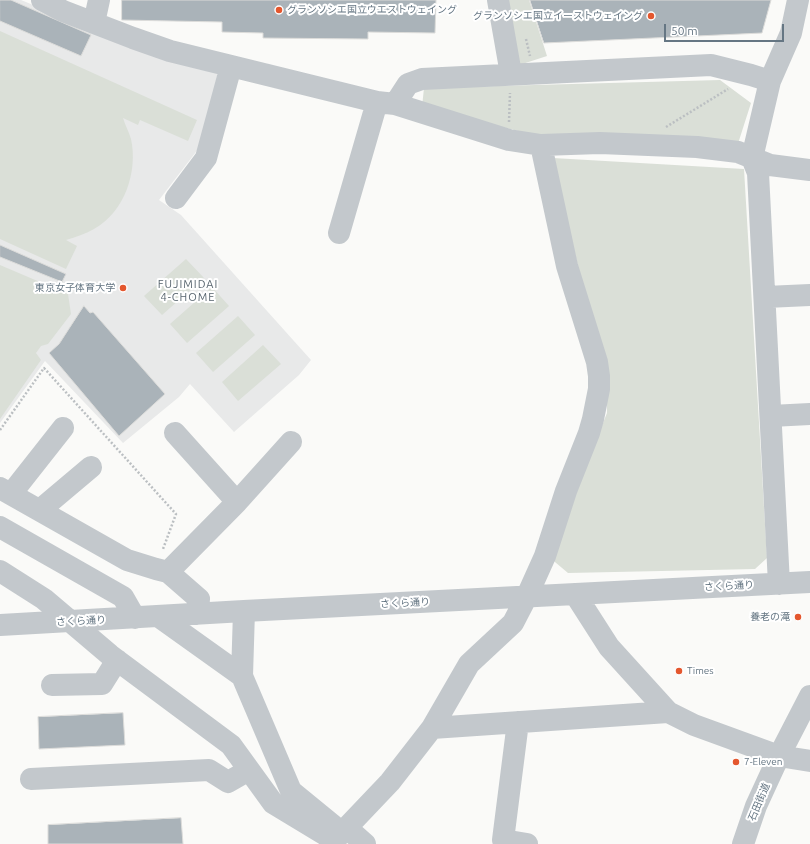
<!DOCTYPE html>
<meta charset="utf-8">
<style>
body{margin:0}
#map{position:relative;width:810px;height:844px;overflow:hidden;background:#fafaf8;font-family:Ubuntu,sans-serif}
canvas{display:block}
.scale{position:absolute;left:664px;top:24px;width:120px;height:18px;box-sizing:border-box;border:2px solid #657683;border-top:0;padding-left:5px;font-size:12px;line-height:14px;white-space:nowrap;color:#657683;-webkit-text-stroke:3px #fff;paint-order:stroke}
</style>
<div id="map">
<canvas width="810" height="844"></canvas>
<div class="scale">50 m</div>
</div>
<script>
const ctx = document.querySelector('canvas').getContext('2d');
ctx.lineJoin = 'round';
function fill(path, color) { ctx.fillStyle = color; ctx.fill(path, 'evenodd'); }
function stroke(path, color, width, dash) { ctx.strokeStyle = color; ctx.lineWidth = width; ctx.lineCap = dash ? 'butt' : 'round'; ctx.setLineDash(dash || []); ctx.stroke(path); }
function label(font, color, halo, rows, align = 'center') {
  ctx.font = font + ' Ubuntu,"Noto Sans JP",sans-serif'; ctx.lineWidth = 4; ctx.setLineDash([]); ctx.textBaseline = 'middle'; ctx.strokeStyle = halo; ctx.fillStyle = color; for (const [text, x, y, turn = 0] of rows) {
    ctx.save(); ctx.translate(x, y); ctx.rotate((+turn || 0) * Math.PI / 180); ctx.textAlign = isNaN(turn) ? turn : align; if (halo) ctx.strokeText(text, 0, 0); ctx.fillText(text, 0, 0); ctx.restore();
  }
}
fill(new Path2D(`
 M0,0H21L92,29L218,73L199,148L159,200L181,215L311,360L299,375L234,432L190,384L179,397L123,443L45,361L0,423Z`), '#e8e9e9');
fill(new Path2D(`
 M497,0H529L547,56L510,68Z
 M0,31L197,120L188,141L140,120L138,125L123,118C125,125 129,132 131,139C138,171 125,212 94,229C85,234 76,237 66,240L77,246L66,269L0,239Z
 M720,80L751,103L735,153L566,143L422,107L424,88Z
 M553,158L744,169L767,558L755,569L568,573L549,557L607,413V376L590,319Z
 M186,259L204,278L162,315L144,296Z
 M0,265L68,294L71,314L48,344L41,346L36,353L41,360L0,419Z
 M212,287L229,306L187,343L170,324Z
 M238,316L255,335L213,372L196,353Z
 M263,345L281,364L238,401L222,382Z`), '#dadfd7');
const building = new Path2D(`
 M0,0H11L91,35L81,56L0,21Z
 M122,0H436L435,33L368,32V39L263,38V33L222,32V22L122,20Z
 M530,0H771L762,33L544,43Z
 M0,245L66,274L62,282L0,257Z
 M84,306L90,313L93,312L165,394L119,436L49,353L59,344Z
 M123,713L125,745L39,749L38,717Z
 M181,818L183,844H48V825Z`);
fill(building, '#aab3b9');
stroke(building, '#dcdcda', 1);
stroke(new Path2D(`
 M526,39L530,56
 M509,122L510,93
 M666,127L728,89
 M0,430L44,368L176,514L163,549`), '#bbbfc2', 2.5, [2, 2]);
stroke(new Path2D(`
 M42,0L63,11L133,38L170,51L377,102L395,104L509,140L541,145L600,143L697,147L738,152L770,165L810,170
 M498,0L511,74
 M94,23L99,0
 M395,104L408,84L422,79L711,65L751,75L770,81
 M176,198L206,158L231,66
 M339,233L377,102
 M766,297L810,295
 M771,416L810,414
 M175,433L237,502
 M0,488L127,560L156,569L168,572L199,599L197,614
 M11,494L63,428
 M40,510L91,467
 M0,527L123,597L135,618
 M0,571L44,599L110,655L231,745L273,803L334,840
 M168,572L237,502L291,442
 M779,584L758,173L752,158L770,81L791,33L798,0
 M575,594L609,647L668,712L694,725L779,756L810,761
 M158,616L242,676L291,791L335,827
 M0,625L244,611L810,582
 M242,676L244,611
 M52,685L102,684L117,660
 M518,722L503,840L527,844
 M432,728L668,712
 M31,779L209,770L228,782L249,770
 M347,828L365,844
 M331,844L390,782L432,728L469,664L513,623L527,596L545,556L566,491L589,433L593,419L599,389V376L597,362L567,266L541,145
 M743,844L756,806L779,756L810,696`), '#c3c8cc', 22);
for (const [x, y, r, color] of [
 [279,10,4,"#e4572e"],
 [651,16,4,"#e4572e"],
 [123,288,4,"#e4572e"],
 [798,617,4,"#e4572e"],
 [679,671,4,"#e4572e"],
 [736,762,4,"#e4572e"]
]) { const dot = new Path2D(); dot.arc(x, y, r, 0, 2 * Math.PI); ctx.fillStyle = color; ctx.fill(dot); stroke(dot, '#fff', 1.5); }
label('10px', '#657683', '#fff', [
 ["グランソシエ国立ウエストウェイング",287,10],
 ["グランソシエ国立イーストウェイング",643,16,"right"],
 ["東京女子体育大学",115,288,"right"],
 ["養老の滝",790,617,"right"],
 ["Times",687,671],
 ["7-Eleven",744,762]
], 'left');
label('10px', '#657683', '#fff', [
 ["さくら通り",729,586,-3],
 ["さくら通り",405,603,-3],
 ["さくら通り",81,621,-3],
 ["石田街道",759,802,-67]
]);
ctx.letterSpacing = '1px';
label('11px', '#57646e', '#fff', [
 ["FUJIMIDAI",188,284],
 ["4-CHOME",188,297]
]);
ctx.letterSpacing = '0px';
</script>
